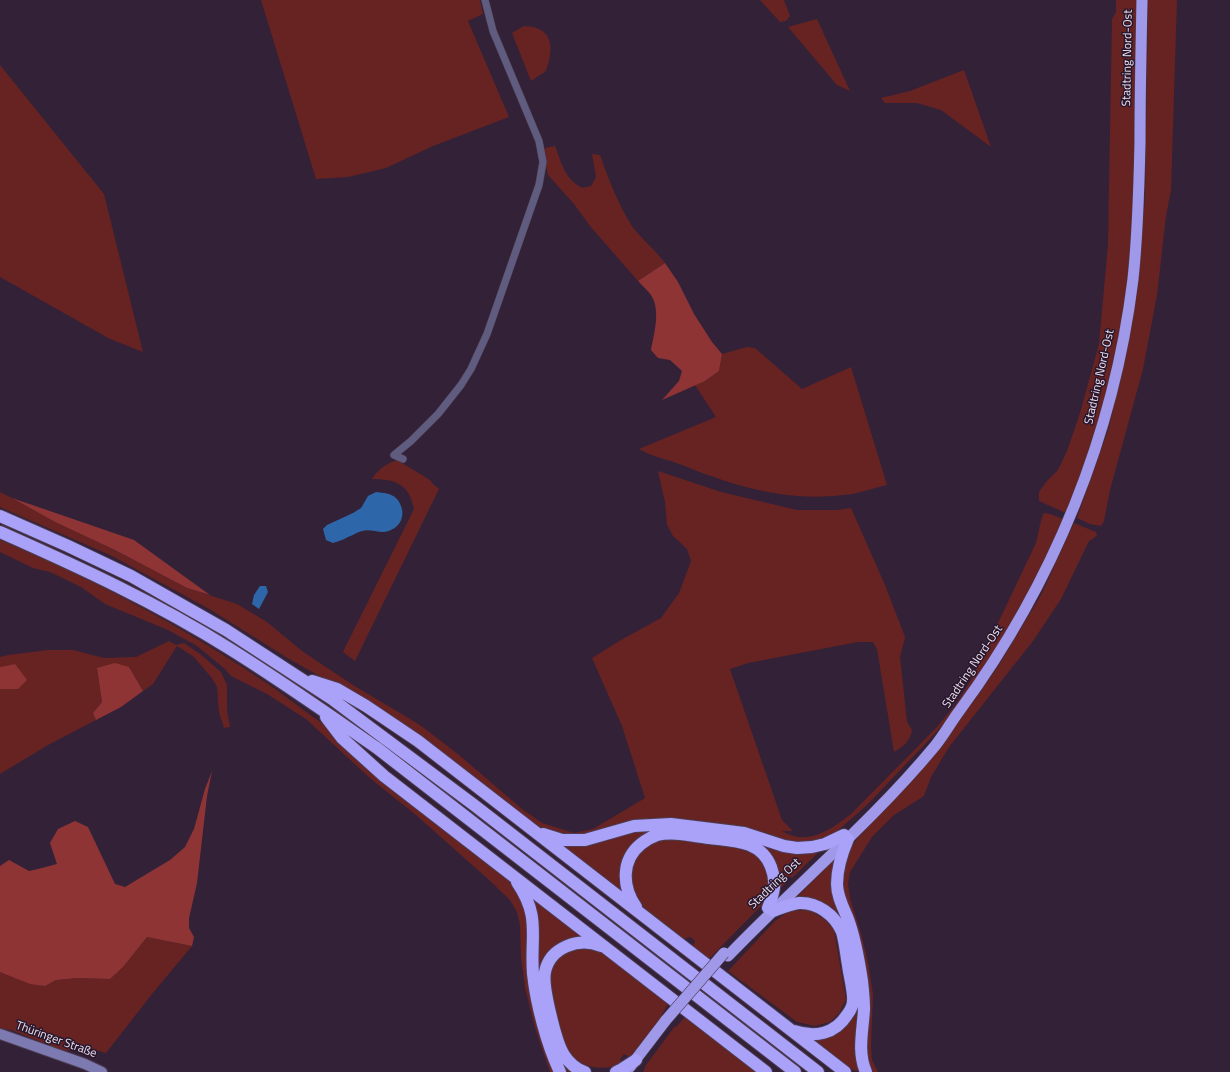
<!DOCTYPE html>
<meta charset="utf-8">
<style>
body{margin:0}
canvas{display:block;background:#322137}
</style>
<canvas width="1230" height="1072"></canvas>
<script>
const ctx = document.querySelector('canvas').getContext('2d');
ctx.lineJoin = 'round';
function fill(path, color) { ctx.fillStyle = color; ctx.fill(path, 'evenodd'); }
function stroke(path, color, width, dash) { ctx.strokeStyle = color; ctx.lineWidth = width; ctx.lineCap = dash ? 'butt' : 'round'; ctx.setLineDash(dash || []); ctx.stroke(path); }
function label(font, color, halo, rows, align = 'center') {
  ctx.font = font + ' "Titillium Web",sans-serif'; ctx.lineWidth = 3; ctx.setLineDash([]); ctx.textBaseline = 'middle'; ctx.strokeStyle = halo; ctx.fillStyle = color; for (const [text, x, y, turn = 0] of rows) {
    ctx.save(); ctx.translate(x, y); ctx.rotate((+turn || 0) * Math.PI / 180); ctx.textAlign = isNaN(turn) ? turn : align; if (halo) ctx.strokeText(text, 0, 0); ctx.fillText(text, 0, 0); ctx.restore();
  }
}
fill(new Path2D(`
 M261,0H480L483,14L468,21L509,117L433,146L386,168L348,177L316,179Z
 M760,0H784L790,16L786,21L780,22Z
 M1116,0H1138L1132,262L1119,336L1098,428L1068,514L1039,501V492L1046,482L1058,470L1067,451L1080,413L1099,344L1108,244L1112,19L1116,12Z
 M1148,0H1177L1171,190L1166,216L1157,295L1143,369L1110,490L1104,521L1101,526L1090,524L1077,518L1108,430L1120,382L1132,325L1137,285L1145,198Z
 M817,19L850,91L837,85L788,27Z
 M524,26C554,27 554,48 546,71L531,81L512,33Z
 M0,65L104,194L143,352L110,339L0,277Z
 M964,70L991,147L941,110L917,103H885L881,98L910,91Z
 M555,146C562,164 564,178 582,188L591,186L596,177L592,154L600,155C609,180 618,204 632,226C641,239 655,249 665,263L638,281L590,226L574,204L548,175L546,166L545,148Z
 M747,347L755,348L802,389L851,367L887,485C873,488 858,494 843,495C786,502 734,486 682,465C667,459 652,457 639,449L716,417L695,385L705,381L719,371L722,354Z
 M397,460L430,480L433,484L439,489L355,661L343,652L414,509C409,484 396,479 372,479C378,469 386,464 397,460Z
 M658,471L721,492L797,510H837L851,508L885,585L905,637L900,657L907,722L912,730C910,741 904,746 894,752L877,649L873,642H858L748,663L730,669L782,820L793,831H782C786,833 790,835 794,836C815,842 837,825 852,813L936,728L956,704L971,680L1036,543C1038,536 1041,517 1044,513L1050,514L1066,520L1014,623L951,715L930,739L905,765L867,805L834,834L827,839L795,843L678,822L580,838L546,831L534,823L465,771L368,703L289,659L211,610L112,556L0,507V492L12,498L55,522L117,551L187,588L237,604L267,622L302,651L353,685L420,725L459,755L522,809L542,823L574,833L593,829L645,798L622,726L592,658L621,640L661,618L679,593L691,561L687,549L673,536L667,525L665,502Z
 M1074,523L1096,532L1097,536L1089,541L1061,599L1033,641L949,747L931,777L924,796L894,815L872,837L850,872L848,883L850,898L862,937L868,963L873,994L871,1046L872,1060L878,1072H871L868,1062L848,908L841,880L849,852L856,840L916,777L976,698L999,665L1041,595Z
 M0,540C91,578 180,625 262,680C282,693 300,708 319,721L506,877L516,887L522,897L558,1072H550L535,1028L525,988L521,956L520,925L517,912L510,900L488,879L416,815L371,779L306,719L267,694L231,676L225,669L197,646L168,630L105,604L81,587L50,572L33,568L0,552Z
 M169,641L176,645L184,643L199,653L221,672L227,685V710L230,727L224,728L219,712L217,687L211,677L194,657L177,646L153,684L143,691L129,667L97,669L102,702L93,713L96,720L48,745L0,774V689H18L15,664L0,667V657L8,655L48,650H73L104,658L136,657Z
 M655,827L824,847L792,878L789,876L784,882L785,884L776,892L778,878L743,839H640L622,895L599,876L600,873L593,868L591,870L558,842Z
 M661,838L742,846L754,850L771,875L767,898L760,907L709,959L693,946L695,941L690,937L684,939L639,904L629,877L637,852Z
 M839,855L840,916C830,901 813,899 796,898Z
 M532,894L582,938L545,961L557,1049L579,1072H564L537,985Z
 M809,910L824,919L834,930L846,1000L839,1013L830,1022L815,1026L797,1022L728,971L775,921L789,911Z
 M147,937L192,946L152,994L106,1053L85,1047L64,1051L11,1030L0,1029V972L45,986L56,980L77,978L110,979L123,967Z
 M574,947L600,951L668,1004L661,1016L662,1017L630,1057L624,1054L620,1060L625,1063C603,1072 577,1069 564,1047C559,1038 557,1021 554,1011C551,998 545,982 550,969C553,958 565,953 574,947Z
 M857,1012C855,1033 853,1051 860,1072L853,1070L814,1040C839,1034 842,1033 857,1012Z
 M686,1016L758,1072H643L646,1065L675,1026L676,1027Z`), '#672222');
fill(new Path2D(`
 M665,263L678,282L694,314L712,342L722,354L719,371L705,381L662,400L679,381L682,371L670,360L658,358L651,350C654,334 661,310 651,295C647,290 642,285 638,281Z
 M12,498L134,540L210,595L187,588L117,551L55,522Z
 M115,663L129,667L143,691L121,707L96,720L93,713L102,702L97,668Z
 M15,664L27,680L18,689H0V667Z
 M212,771L207,796L197,883L189,918V928L194,937L192,946L147,937L123,967L110,979L77,978L56,980L45,986L30,984L0,972V866L9,860L29,871L42,868L57,864L50,843L58,829L75,821L88,827L115,884L125,887L170,860L185,847L194,829L205,789Z`), '#8f3435');
fill(new Path2D(`
 M376,492C387,493 397,494 401,506C406,519 397,531 383,532C376,532 369,529 362,531C357,532 352,536 348,537C343,540 338,541 333,543L326,540L323,529L327,525L353,513L361,508L368,496Z
 M260,586H266L268,592L259,609L252,604L254,595Z`), '#2e66aa');
const minor = new Path2D(`
 M403,459L394,455L411,441L438,414L461,385L471,369L487,334L539,185L543,162L539,141L493,31L485,0`);
const secondary = new Path2D(`
 M0,1034L85,1064L102,1072`);
const trunk = new Path2D(`
 M728,956C796,885 872,822 935,746C944,735 951,722 960,710C1053,584 1114,435 1133,279C1138,233 1139,188 1140,142C1140,95 1141,47 1142,0
 M630,1067L666,1020`);
const motorway = new Path2D(`
 M0,516L68,546L131,576L226,630L332,699L474,805L818,1072
 M0,532C79,567 157,603 230,649C280,680 328,714 377,748L795,1072
 M312,681L337,689L366,706L418,741L845,1072
 M326,717L342,738L384,776L766,1072
 M543,834L562,840H585L634,826L671,824L744,833L784,846L797,848L812,847L825,844L844,835
 M848,839C842,853 837,868 837,884C837,896 843,907 848,919C855,938 859,961 862,981C863,990 864,1000 864,1009C863,1030 857,1052 866,1072
 M517,882C541,917 530,936 533,974C536,1003 547,1045 560,1072
 M636,907C622,887 621,860 641,844C646,840 651,837 657,835C673,831 692,836 709,838C733,841 761,840 771,867C777,882 774,893 768,908
 M773,911C781,908 790,904 799,903C817,902 835,915 842,932C845,942 846,954 848,965C849,974 854,993 853,1001C853,1006 850,1011 847,1015C835,1034 815,1038 794,1031
 M585,1072C577,1070 568,1062 564,1055C556,1043 542,986 545,972C550,947 579,937 601,946
 M616,1072L622,1069L636,1060`);
stroke(minor, '#4c3c51', 8);
stroke(secondary, '#4c3c51', 12);
stroke(trunk, '#4c3c51', 12);
stroke(motorway, '#4c3c51', 14);
stroke(minor, '#5f5c80', 7);
stroke(secondary, '#7d79b1', 10);
stroke(trunk, '#a098e8', 11);
stroke(motorway, '#aaa2f9', 12);
const trunkBridge = new Path2D(`
 M666,1020L724,953`);
stroke(trunkBridge, '#4c3c51', 12, []);
stroke(trunkBridge, '#a098e8', 11);
label('12px', '#ede2f0', '#28172d', [
 ["Stadtring Nord-Ost",1128,58,-89],
 ["Stadtring Nord-Ost",1100,377,-77],
 ["Stadtring Nord-Ost",973,667,-56],
 ["Stadtring Ost",775,884,-44],
 ["Thüringer Straße",56,1040,20]
]);
</script>
